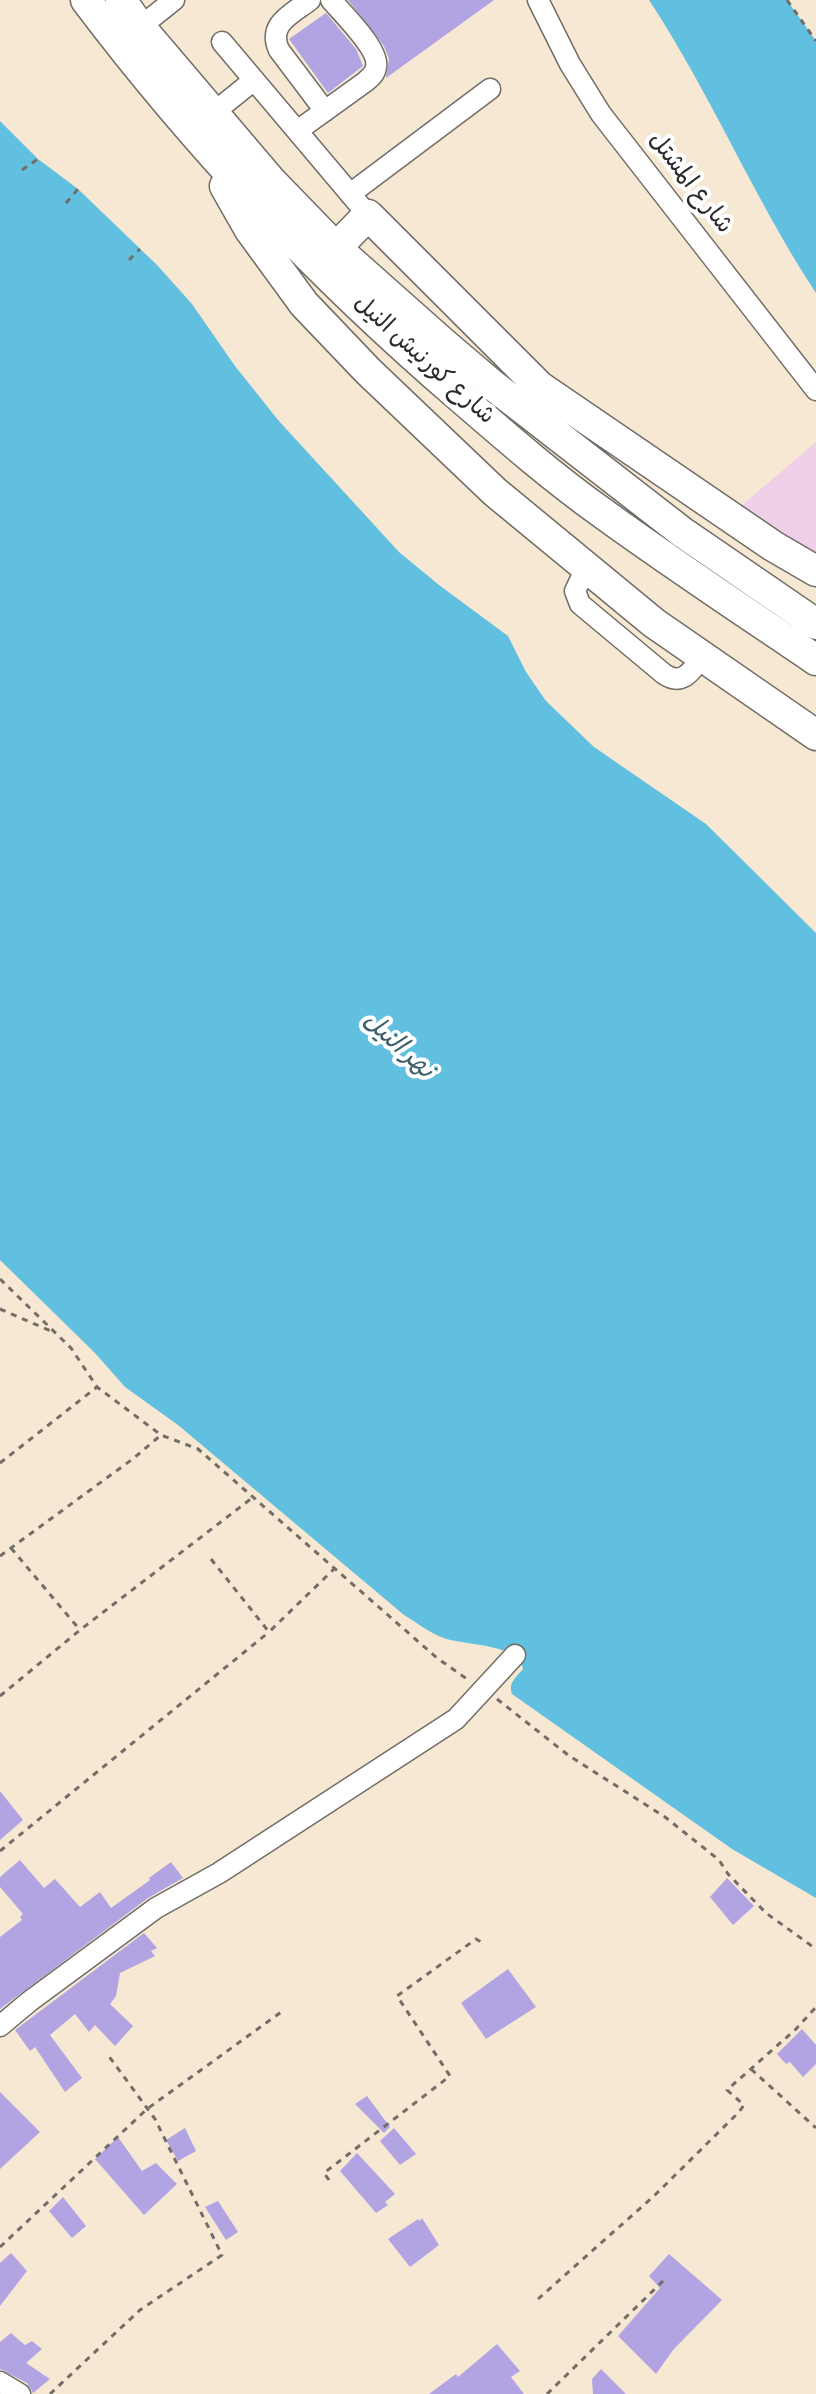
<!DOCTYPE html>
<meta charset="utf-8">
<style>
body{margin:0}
canvas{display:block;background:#f6e8d3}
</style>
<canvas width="816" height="2394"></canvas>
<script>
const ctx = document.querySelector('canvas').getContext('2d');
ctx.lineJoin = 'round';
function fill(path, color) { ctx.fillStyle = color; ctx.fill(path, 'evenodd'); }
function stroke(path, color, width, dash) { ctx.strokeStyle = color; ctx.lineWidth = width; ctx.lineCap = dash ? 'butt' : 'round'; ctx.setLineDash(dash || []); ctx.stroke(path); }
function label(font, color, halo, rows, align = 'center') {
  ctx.font = font + ' Dekko,"Playpen Sans Arabic",sans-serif'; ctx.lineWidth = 8; ctx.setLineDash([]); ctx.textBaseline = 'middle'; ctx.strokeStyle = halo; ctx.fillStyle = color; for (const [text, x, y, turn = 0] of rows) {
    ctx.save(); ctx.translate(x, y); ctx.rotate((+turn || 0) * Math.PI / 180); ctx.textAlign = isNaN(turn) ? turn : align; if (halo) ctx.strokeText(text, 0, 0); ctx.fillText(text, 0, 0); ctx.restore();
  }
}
fill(new Path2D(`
 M816,442V555L812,556L741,506Z`), '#eed0e8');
fill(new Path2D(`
 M649,0H787L816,41V293C754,199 711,94 649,0Z
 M0,121L38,159L78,189L157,265L192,304L235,366L278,420L399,552L439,585L508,636L526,672L546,701L594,747L706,824L816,933V1898L732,1849L512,1694C508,1683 516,1677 523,1669C519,1643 465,1646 444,1638C430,1633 417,1623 404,1615L178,1425L125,1387L95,1353L0,1260Z`), '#61bfdf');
fill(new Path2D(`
 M348,0H494L386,78L389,59L384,46Z
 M326,13L356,49L363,66L328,93L289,39Z
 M0,1791L23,1820L0,1840Z
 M20,1860L44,1888L55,1879L80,1907L100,1892L111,1908L150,1880L149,1878L171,1862L183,1878L148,1898L0,2009V1937L22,1920L20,1917L23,1914L0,1887V1877Z
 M727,1878L754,1906L733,1925L710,1897Z
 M144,1933L157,1948L151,1951L155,1956L120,1973L116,1996L110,2004L133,2026L115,2046L95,2025L89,2032L75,2014L50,2035L82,2078L65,2092L35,2047L30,2051L15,2030Z
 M508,1969L536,2007L486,2039L461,2003Z
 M802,2029L816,2045V2064L803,2077L790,2062L786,2064L777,2054Z
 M0,2092L40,2132L0,2169Z
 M367,2096L390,2127L384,2133L355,2104Z
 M185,2128L196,2151L178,2161L166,2140Z
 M394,2128L416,2154L400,2165L380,2141Z
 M118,2137L142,2171L156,2163L177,2184L144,2215L95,2159Z
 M357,2153L395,2194L385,2202L388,2205L376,2213L340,2171Z
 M63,2197L86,2226L72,2238L49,2211Z
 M218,2201L238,2232L226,2240L205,2207Z
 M422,2218L439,2245L410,2267L388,2239L418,2219L420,2221Z
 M11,2253L27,2271L0,2306V2263Z
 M669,2254L722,2300L673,2350L656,2374L618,2336L660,2288L649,2276Z
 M11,2333L25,2345L32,2341L42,2349L26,2363L50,2379L33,2393L27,2383L0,2369V2342Z
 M497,2344L520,2371L511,2377L524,2394H429L456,2374L458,2377Z
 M601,2369L626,2394H593L592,2379Z`), '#b2a4e3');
const minor = new Path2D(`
 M310,0C292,14 267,24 279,50L325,111
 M538,0L570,64L601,114L816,390
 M140,27L174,0
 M222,42L368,215
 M212,114L254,80
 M297,131L365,82C370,78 375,74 376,67C380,50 343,14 331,0
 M350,194L490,89
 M586,568L575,591L580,604L664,674C683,687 692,670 703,656
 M0,2026L30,2001L156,1908L219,1873L456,1719L515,1655
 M0,2382L20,2394`);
const highway = new Path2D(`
 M86,0C197,147 320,277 460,397C505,436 552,477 601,512C671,563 744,611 816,660
 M121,0L140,27L271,181L336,248L443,343L490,383L682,532L816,624
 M225,186L250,230L304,304L368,371L495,492L654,623L816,735
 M336,248L368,215L540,387L773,546L816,571`);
stroke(minor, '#726d66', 23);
stroke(highway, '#726d66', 33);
stroke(new Path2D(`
 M787,0L816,41
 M22,170L38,159
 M66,203L78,189
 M129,260L140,249
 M0,1279L71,1348L97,1387L161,1435L198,1449L437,1658L467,1679
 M0,1309L53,1332
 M0,1463L97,1387
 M11,1548L80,1630
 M0,1556L134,1458L161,1435
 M211,1559L269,1632L335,1568
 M0,1696L80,1630L252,1498
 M497,1699L568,1755L665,1817L719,1860L728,1874L766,1913L816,1949
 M0,1851L269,1632
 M751,2069L816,2128
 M329,2180L324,2173L450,2076L397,1996L476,1939L483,1943
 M0,2247L147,2109L284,2010
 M538,2299L655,2195L739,2112L744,2105L727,2090L796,2029L816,2007
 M50,2394L140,2310L222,2255L155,2119L108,2055
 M547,2394L663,2281`), '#726d66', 3, [6, 6]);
stroke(minor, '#fff', 20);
stroke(highway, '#fff', 30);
label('24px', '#2b2b2b', '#fff', [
 ["شارع المشتل",688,185,52],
 ["شارع كورنيش النيل",422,362,42]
]);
label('italic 26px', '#3e5f6a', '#fff', [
 ["نهر النيل",396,1048,42]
]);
</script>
